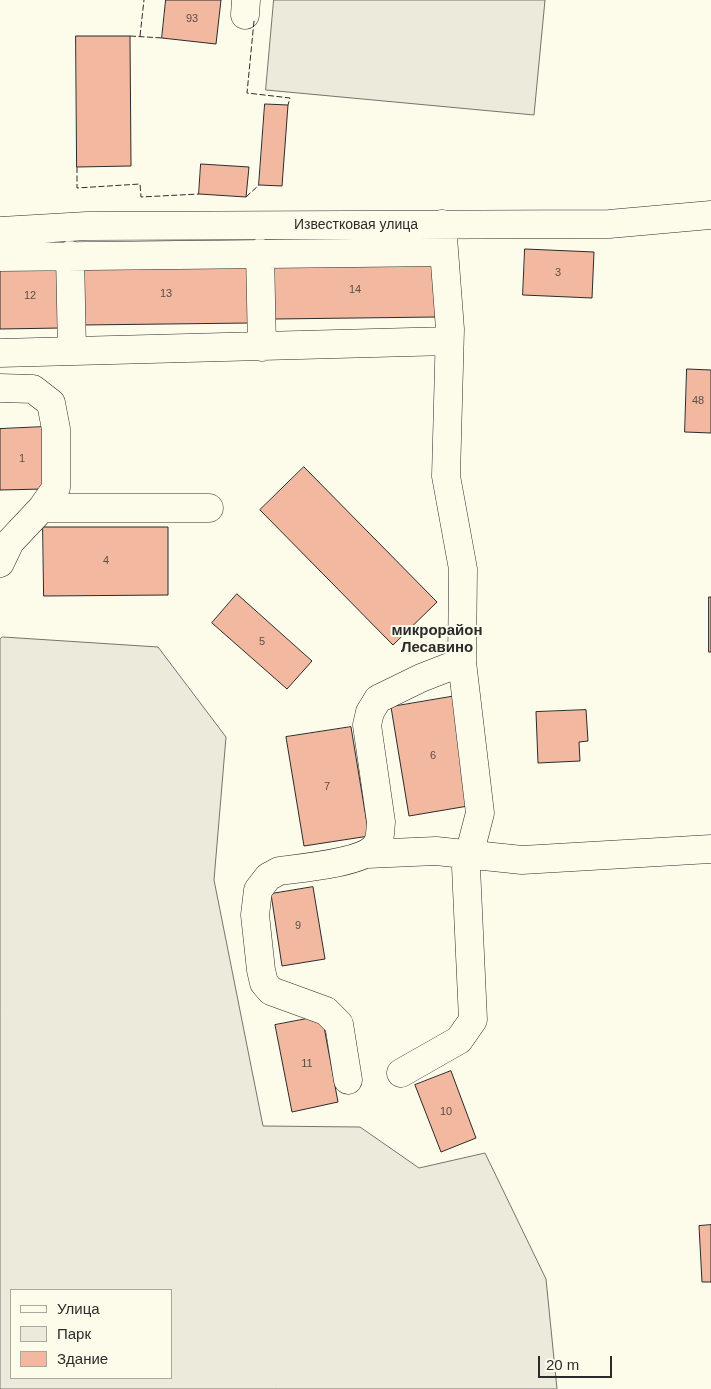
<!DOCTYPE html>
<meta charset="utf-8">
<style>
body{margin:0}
#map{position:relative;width:711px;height:1389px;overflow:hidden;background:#fdfbea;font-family:Arial,sans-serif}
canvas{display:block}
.legend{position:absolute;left:10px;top:1289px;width:162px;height:90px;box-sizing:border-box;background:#fdfbea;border:1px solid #a9a89e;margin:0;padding:6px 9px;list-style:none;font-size:15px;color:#2b2b2b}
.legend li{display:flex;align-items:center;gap:10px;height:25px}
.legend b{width:25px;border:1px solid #a9a89e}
.scale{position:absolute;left:538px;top:1356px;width:74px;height:22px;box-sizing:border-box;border:2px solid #2b2b2b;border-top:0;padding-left:6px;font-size:15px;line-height:18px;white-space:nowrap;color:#2b2b2b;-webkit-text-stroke:4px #fdfbea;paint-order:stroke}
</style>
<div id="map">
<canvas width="711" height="1389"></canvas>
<ul class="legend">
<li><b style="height:6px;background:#fdfbea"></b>Улица</li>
<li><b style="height:14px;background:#ecebdb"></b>Парк</li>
<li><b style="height:14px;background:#f2b8a0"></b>Здание</li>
</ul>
<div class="scale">20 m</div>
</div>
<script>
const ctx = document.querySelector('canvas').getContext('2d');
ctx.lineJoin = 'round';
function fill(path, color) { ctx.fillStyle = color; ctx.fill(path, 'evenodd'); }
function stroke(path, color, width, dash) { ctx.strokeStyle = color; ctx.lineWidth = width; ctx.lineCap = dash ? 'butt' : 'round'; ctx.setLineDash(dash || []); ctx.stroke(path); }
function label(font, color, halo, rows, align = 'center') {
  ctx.font = font + ' Arial,sans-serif'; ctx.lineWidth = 4; ctx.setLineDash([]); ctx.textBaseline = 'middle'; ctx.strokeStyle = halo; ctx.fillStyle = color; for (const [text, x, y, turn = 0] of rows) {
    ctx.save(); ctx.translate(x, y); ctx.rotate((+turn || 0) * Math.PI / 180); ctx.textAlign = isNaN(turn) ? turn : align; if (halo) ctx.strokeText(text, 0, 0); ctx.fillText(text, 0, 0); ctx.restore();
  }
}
const green = new Path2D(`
 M3,637L158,647L226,737L214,880L263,1126L360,1127L419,1168L485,1153L546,1279L557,1389H0V639ZM11,1290H171V1378H11Z`);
fill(green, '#ecebdb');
stroke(green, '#74746e', 1);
const parking = new Path2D(`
 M274,0H545L534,115L266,90Z`);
fill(parking, '#eceadb');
stroke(parking, '#74746e', 1);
const building = new Path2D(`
 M166,0H221L216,44L162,38Z
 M76,36H130L131,166L77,167Z
 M265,104L288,105L282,186L259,185Z
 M201,164L249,167L246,197L199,194Z
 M525,249L594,252L592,298L523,295Z
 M437,261V317L274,319L273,264Z
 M60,263L61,328L0,329V265Z
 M250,264V323L82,325V265Z
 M687,369L711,370V433L685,432Z
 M43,427L44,489L0,490V429Z
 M304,467L437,602L393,645L260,510Z
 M43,527H168V595L44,596Z
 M237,594L312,661L287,689L212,623Z
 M709,597H711V652H709Z
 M456,696L474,805L409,816L391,707Z
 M586,710L588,741L579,742L580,761L538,763L536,712Z
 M351,727L369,836L304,846L286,737Z
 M313,887L325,959L282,966L271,894Z
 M322,1016L338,1102L292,1112L275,1025Z
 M451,1071L476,1138L441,1152L415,1085Z
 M711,1225V1282H702L699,1226Z`);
fill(building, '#f2b8a0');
stroke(building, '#2b2b2b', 1);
const minor = new Path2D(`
 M245,15L246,0
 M0,231L87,226L609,224L711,215
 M260,253L262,347
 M70,255L72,350
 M0,257L444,252
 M0,353L449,341
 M0,388L33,389L51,403L56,429V488L42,508L10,542L0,563
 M42,508H209
 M367,854L436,851L522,860L711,849
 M401,1073L459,1040L473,1020L466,867L480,813L462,662L463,569L446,476L450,329L442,224
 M348,1080L339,1024L326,1011L271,991L264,983L261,970L255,915L258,890L268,877L279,871C301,868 360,863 374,848C381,842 380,831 381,822L367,725L370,712L378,699L421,678L462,662`);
stroke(minor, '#2b2b2b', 29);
stroke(minor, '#fdfbea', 28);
stroke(new Path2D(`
 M254,21L247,93L290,98L288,105
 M130,36L162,38
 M140,36L144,0
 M77,167V188L140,184L141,197L199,194
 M246,197L259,185`), '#2b2b2b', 1, [6, 2.5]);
label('11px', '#5d4e48', null, [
 ["93",192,19],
 ["3",558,273],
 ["14",355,290],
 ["13",166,294],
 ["12",30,296],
 ["48",698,401],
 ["1",22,459],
 ["4",106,561],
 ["5",262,642],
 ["6",433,756],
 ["7",327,787],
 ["9",298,926],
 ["11",307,1064],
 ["10",446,1112]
]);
label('14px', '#2b2b2b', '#fdfbea', [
 ["Известковая улица",356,225]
]);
label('bold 15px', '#2b2b2b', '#fdfbea', [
 ["микрорайон",437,631],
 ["Лесавино",437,648]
]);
</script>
